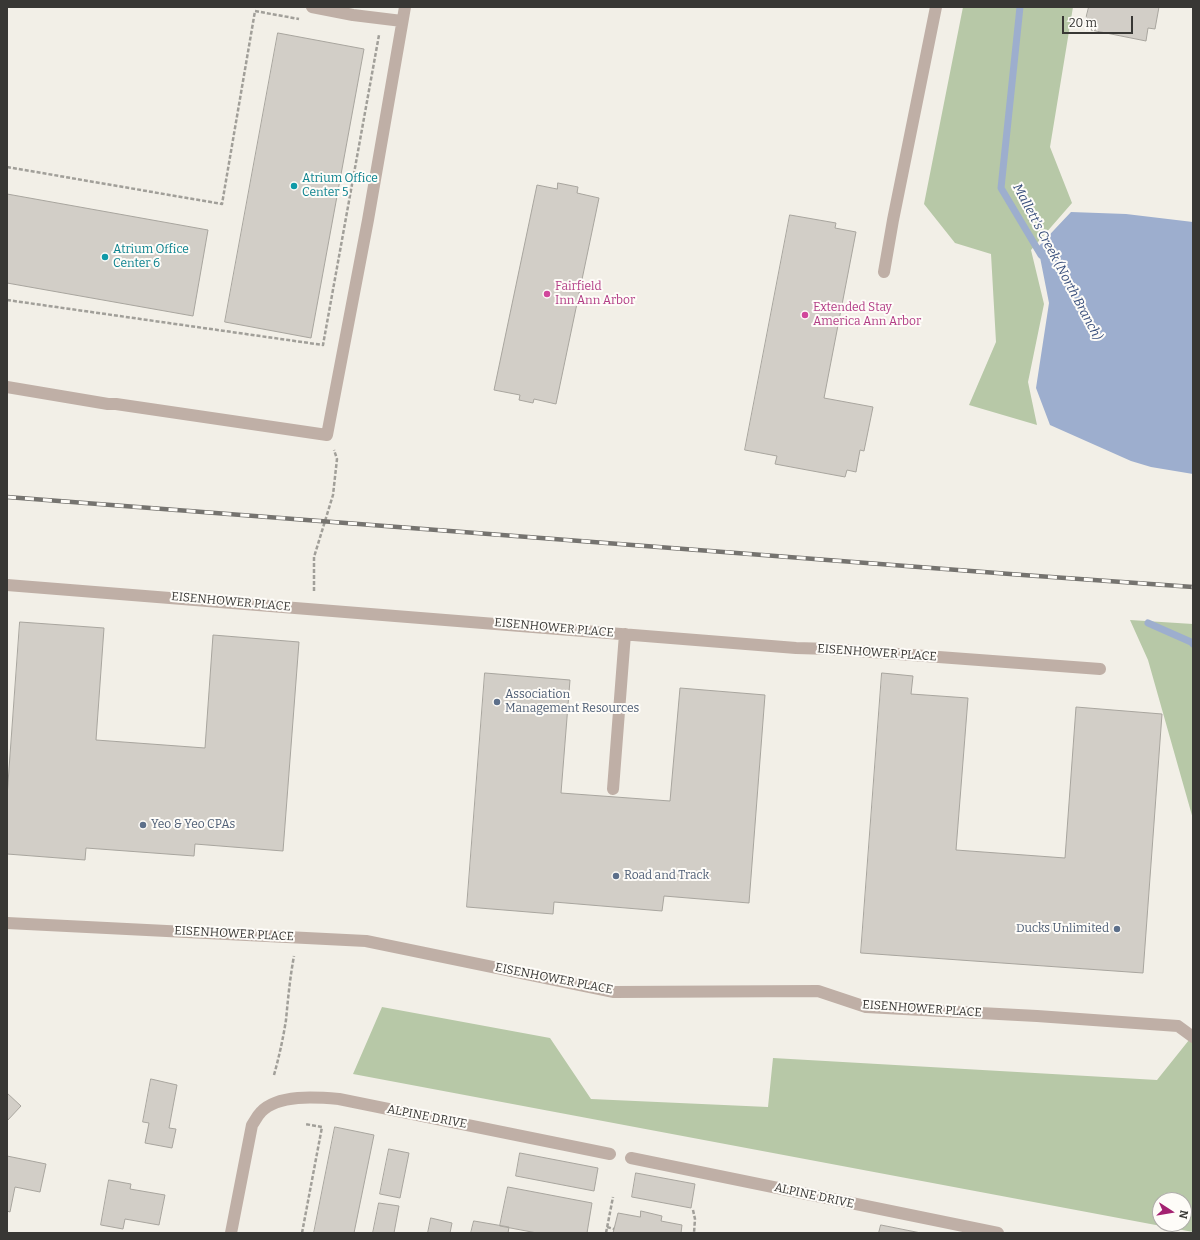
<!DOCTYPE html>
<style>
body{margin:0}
#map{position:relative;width:1200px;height:1240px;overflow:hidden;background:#f2efe7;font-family:Bitter,serif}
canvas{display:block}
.frame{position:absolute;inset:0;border:8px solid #383734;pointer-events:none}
.north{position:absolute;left:1152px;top:1192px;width:40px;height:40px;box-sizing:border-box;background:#fefcf8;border:1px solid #afadaa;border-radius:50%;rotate:102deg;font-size:11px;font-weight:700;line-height:16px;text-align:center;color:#383734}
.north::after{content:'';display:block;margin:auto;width:14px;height:18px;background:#a32170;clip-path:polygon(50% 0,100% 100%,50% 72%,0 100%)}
.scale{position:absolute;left:1062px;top:16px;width:71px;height:18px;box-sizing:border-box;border:2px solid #383734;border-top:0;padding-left:5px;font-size:12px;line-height:14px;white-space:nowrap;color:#383734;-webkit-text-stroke:3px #fefcf8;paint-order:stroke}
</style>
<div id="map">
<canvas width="1200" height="1240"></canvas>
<div class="frame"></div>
<div class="north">N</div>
<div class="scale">20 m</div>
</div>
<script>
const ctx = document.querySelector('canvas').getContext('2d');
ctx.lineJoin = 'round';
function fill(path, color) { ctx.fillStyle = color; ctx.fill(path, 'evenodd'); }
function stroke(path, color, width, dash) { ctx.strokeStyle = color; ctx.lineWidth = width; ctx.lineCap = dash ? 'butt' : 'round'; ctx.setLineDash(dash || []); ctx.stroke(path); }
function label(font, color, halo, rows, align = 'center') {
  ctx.font = font + ' Bitter,serif'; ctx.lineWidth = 4; ctx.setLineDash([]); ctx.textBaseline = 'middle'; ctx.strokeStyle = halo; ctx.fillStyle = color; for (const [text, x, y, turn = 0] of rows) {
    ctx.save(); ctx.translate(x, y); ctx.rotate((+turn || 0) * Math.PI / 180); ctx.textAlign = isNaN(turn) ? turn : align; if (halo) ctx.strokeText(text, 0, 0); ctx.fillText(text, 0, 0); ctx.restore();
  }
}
fill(new Path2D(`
 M963,7H1073L1050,147L1072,203L1031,250L1044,304L1028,382L1037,425L969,405L996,342L991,254L955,243L924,204Z
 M1130,620L1193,624V819L1148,660Z
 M382,1007L550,1038L591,1099L768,1107L773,1058L1157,1080L1193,1035V1232L353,1074ZM1160,1200H1184V1224H1160Z`), '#b7c8a7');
fill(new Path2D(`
 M1071,212L1126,214L1193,222V474L1151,467L1131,461L1050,425L1036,388L1049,303L1038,247Z`), '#9daece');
stroke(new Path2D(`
 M1020,7L1001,188L1041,255
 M1148,623L1191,642L1193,644`), '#9daece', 7);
const building = new Path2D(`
 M1089,7H1159L1155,29L1148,28L1146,41L1091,30L1093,21L1086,19Z
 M278,33L364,49L311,338L225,322Z
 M558,183L578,187L577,193L599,198L556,404L534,399L533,403L519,400L520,395L494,390L537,185L557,189Z
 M7,194L208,230L193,316L7,283Z
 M790,215L836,223L835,228L856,232L824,398L873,407L864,451L860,450L856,472L847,470L845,477L775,464L777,456L745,450Z
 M20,622L104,628L96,740L205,748L213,635L299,642L283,851L195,844L194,856L86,848L85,860L7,854V797Z
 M485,673L570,680L561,793L670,801L680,688L765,695L749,903L664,896L662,911L554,902L553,914L467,907Z
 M882,673L913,676L911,694L968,698L956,850L1065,858L1076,707L1162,714L1143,973L861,953Z
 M151,1079L177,1085L169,1128L176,1129L172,1148L145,1143L149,1123L143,1122Z
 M7,1093L21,1106L7,1121Z
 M335,1127L374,1135L354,1233H314Z
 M389,1149L409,1153L400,1198L380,1194Z
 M520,1153L598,1168L594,1191L516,1176Z
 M7,1156L46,1164L40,1192L15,1187L10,1212L7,1211Z
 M636,1173L695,1184L691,1208L632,1197Z
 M109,1180L131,1184L130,1189L165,1195L159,1225L125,1219L123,1229L101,1225Z
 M508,1187L592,1203L587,1233H537L500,1226Z
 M379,1203L399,1206L394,1233H373Z
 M641,1211L662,1216L661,1221L682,1225L681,1233H613L618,1213L640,1217Z
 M431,1218L452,1223L450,1233H428Z
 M474,1221L509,1227L508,1233H471Z
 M881,1225L921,1233H879Z`);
fill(building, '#d2cec7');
stroke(building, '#a8a59e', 1);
stroke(new Path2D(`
 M7,167L222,204L255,11L299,19
 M7,300L323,345L379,35
 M314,591V557L333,495L337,459L334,450
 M274,1075C279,1057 283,1039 286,1020C288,999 290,977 294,956
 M693,1210L695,1219L694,1233
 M607,1227L614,1229
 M302,1233L322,1127L305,1124
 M606,1233L613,1197`), '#a19f99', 2.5, [4, 2]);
stroke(new Path2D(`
 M312,7L353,15L402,21
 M884,272L893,220L936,7
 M7,387L108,404H116L327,435L368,220L405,7
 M7,585L796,648L831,649L1100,669
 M613,789L625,634
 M7,923L366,941L614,992L818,991L866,1007L1037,1016L1178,1026L1193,1037
 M631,1158L998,1233
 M231,1233L252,1125C255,1121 257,1116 261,1112C278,1094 316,1097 339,1099L610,1154`), '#bfafa6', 12);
const rail = new Path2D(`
 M7,497L1023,575L1193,587`);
stroke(rail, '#75736f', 4.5);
stroke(rail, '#fefcf8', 3, [9]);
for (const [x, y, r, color] of [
 [294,186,4,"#0f9aa8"],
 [105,257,4,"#0f9aa8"],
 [547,294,4,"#d1479c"],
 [805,315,4,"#d1479c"],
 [497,702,4,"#5c6f8a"],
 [143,825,4,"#5c6f8a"],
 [616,876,4,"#5c6f8a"],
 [1117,929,4,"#5c6f8a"]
]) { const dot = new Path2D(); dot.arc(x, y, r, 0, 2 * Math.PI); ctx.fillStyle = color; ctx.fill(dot); stroke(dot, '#fefcf8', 1.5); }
label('12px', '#0d838f', '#fefcf8', [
 ["Atrium Office",302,179],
 ["Center 5",302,193],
 ["Atrium Office",113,250],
 ["Center 6",113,264]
], 'left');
label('12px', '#b23c85', '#fefcf8', [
 ["Fairfield",555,287],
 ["Inn Ann Arbor",555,301],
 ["Extended Stay",813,308],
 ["America Ann Arbor",813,322]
], 'left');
label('12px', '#383734', '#fefcf8', [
 ["EISENHOWER PLACE",231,602,5],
 ["EISENHOWER PLACE",554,628,5],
 ["EISENHOWER PLACE",877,653,4],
 ["EISENHOWER PLACE",234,934,3],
 ["EISENHOWER PLACE",554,979,11],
 ["EISENHOWER PLACE",922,1009,4],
 ["ALPINE DRIVE",427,1117,11],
 ["ALPINE DRIVE",814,1196,12]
]);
label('12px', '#4e5e75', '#fefcf8', [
 ["Association",505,695],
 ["Management Resources",505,709],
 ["Yeo & Yeo CPAs",151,825],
 ["Road and Track",624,876],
 ["Ducks Unlimited",1109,929,"right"]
], 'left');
label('italic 13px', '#394f7c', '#fefcf8', [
 ["Mallett's Creek (North Branch)",1057,262,62]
]);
</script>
